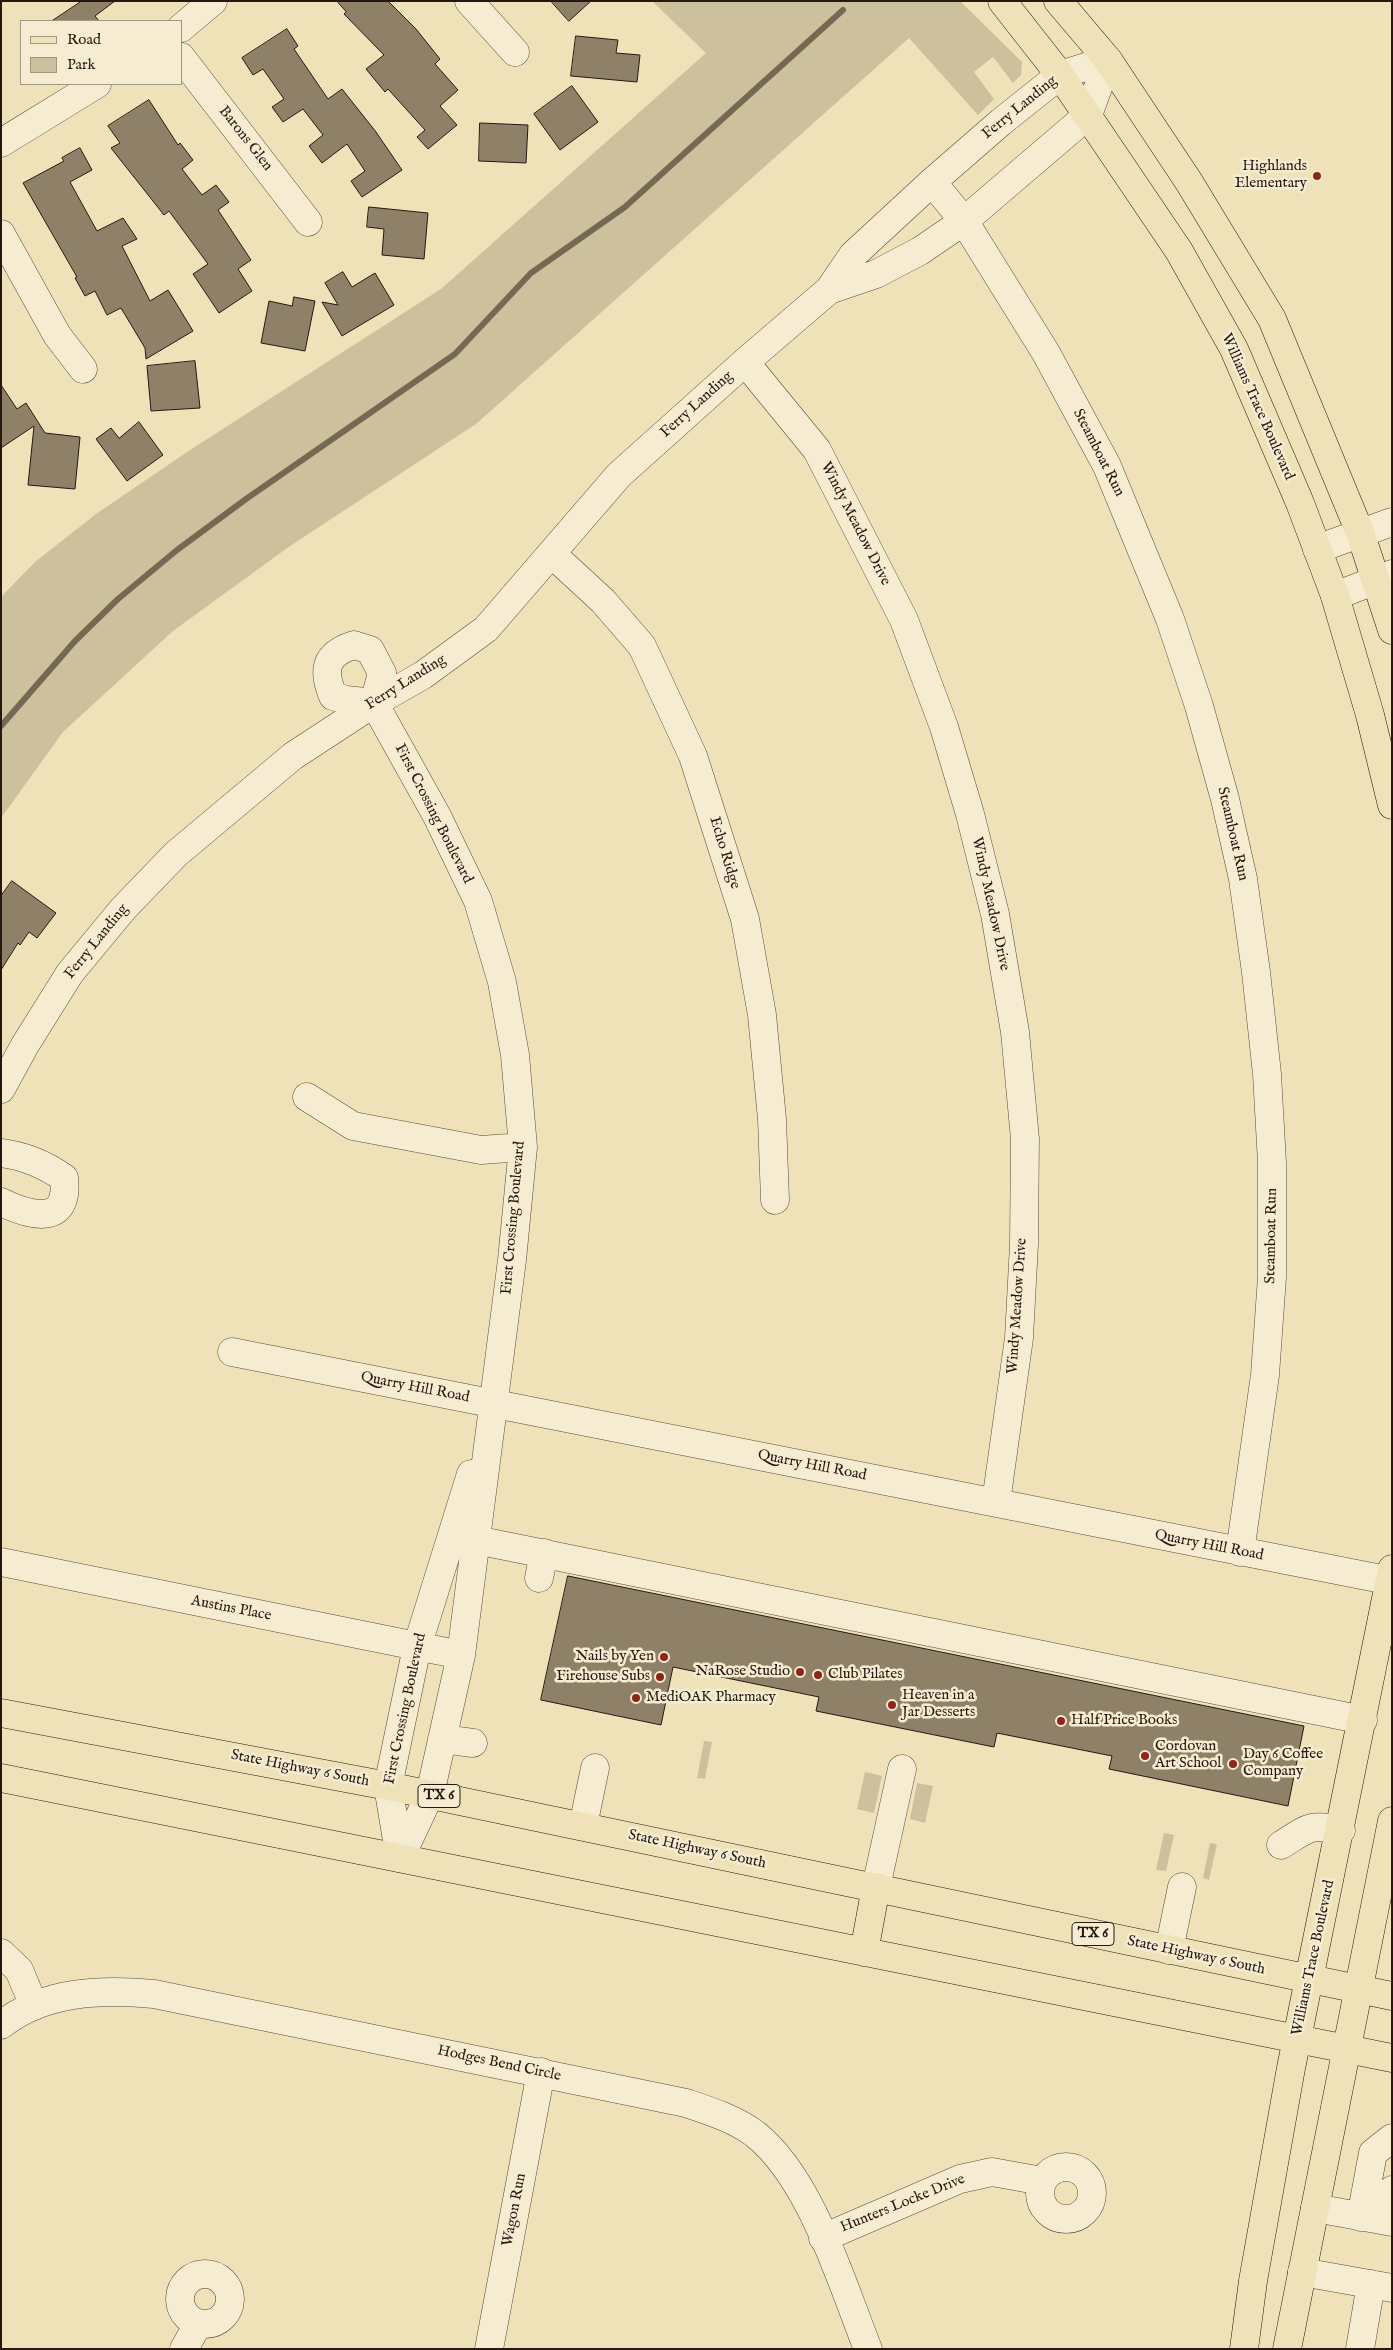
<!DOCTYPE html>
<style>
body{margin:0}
#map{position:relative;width:1393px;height:2350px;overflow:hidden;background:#efe2b8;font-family:"IM FELL English",serif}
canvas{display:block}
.frame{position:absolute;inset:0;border:2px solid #261811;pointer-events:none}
.legend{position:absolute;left:20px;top:20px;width:162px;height:65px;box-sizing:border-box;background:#f5ecd1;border:1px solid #a29784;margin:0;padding:6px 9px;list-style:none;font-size:15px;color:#261811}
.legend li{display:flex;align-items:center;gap:10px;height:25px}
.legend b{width:25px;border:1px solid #a29784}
</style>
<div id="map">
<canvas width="1393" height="2350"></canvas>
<div class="frame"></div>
<ul class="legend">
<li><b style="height:6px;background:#efe2b8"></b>Road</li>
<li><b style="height:14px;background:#cdc09c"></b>Park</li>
</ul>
</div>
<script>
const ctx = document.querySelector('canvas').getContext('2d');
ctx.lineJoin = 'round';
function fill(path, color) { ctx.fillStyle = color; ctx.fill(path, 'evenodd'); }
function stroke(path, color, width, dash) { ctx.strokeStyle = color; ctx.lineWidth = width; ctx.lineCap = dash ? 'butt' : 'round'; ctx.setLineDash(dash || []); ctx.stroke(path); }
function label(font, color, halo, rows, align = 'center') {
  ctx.font = font + ' "IM FELL English",serif'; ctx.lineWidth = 5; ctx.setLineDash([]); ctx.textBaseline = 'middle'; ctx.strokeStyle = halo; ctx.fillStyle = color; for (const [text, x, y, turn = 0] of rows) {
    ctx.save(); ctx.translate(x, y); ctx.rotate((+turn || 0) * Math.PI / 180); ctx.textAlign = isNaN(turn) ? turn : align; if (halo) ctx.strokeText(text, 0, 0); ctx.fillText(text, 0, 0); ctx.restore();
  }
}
fill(new Path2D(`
 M652,1H960L1022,62L1021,75L1013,83L993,57L974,72L994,99L978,115L909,38L476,424L290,546L173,631L63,732L1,818V597L35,562L96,514L190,450L441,289L706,53Z
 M704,1741L712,1742L705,1779L697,1778Z
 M865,1772L882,1776L874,1813L857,1809Z
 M917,1783L933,1786L925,1823L910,1819Z
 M1164,1833L1174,1835L1166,1871L1156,1870Z
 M1210,1843L1217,1844L1209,1880L1203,1878Z`), '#cdc09c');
stroke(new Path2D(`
 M1,726L75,641L118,599L177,550L246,499L455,354L531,273L625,207L843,10`), '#766853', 6);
const building = new Path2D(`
 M82,1H115L95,16L99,21H52Z
 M337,1H388L416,29L440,59L435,64L458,90L440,106L457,125L428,149L417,137L425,130L388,89L385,92L366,69L384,55L344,14L346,12Z
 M551,1H591L569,21Z
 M287,29L298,46L294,49L328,99L342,89L376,132L402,170L362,197L351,181L365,171L347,144L322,163L309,146L323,135L303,109L283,122L272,107L284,99L263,69L253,75L242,58Z
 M576,36L618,40L616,53L640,55L637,82L571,76Z
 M572,86L598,122L560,150L534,114Z
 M149,100L178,145L180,143L193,160L182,169L202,195L216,185L229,202L218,210L251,260L238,269L252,291L219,313L193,274L208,264L169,211L164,215L111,148L120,143L108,126Z
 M480,123L528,125L526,163L479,161Z
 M80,148L92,170L70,182L97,231L123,218L137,239L122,246L150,301L168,290L193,331L146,359L145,348L121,308L107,315L95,291L85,296L75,278L77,277L23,183L64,161L62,158Z
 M369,207L428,213L424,259L382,255L384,229L367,227Z
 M343,272L352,287L375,273L394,305L342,336L322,302L338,305L325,283Z
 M294,297L315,301L305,351L261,343L269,301L292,306Z
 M195,361L200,408L151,411L147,366Z
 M1,385L17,409L26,403L45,433L80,437L75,489L28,485L34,426L1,448Z
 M139,422L163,455L127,481L96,439L111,428L119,438Z
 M12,881L56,913L37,938L29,932L20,945L18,943L1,970V896Z
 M568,1576L1304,1726L1288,1806L1109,1769L1112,1756L997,1733L994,1747L816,1711L819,1697L673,1667L661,1725L541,1700Z`);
fill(building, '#8f8168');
stroke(building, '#261811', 1);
const minor = new Path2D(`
 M469,1L515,52
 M181,28L213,1
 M181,57L308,222
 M1,143L97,84
 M932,182L964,221L1046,353L1107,466L1170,619L1199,706L1225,799L1243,879L1256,972L1267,1074L1272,1163V1277L1265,1375L1240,1552
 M1,234L57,335L83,369
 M745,362L817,450L904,620L944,727L970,814L995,914L1015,1032L1025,1139L1024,1244L1019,1338L996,1502
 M1317,549L1392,522
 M552,554L603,601L642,646L693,756L745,919L762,1015L772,1119L775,1200
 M1335,596L1392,574
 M354,645L370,650L382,673L374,703L346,700L333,696C322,670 325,654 354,645Z
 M374,703L437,816L478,901L502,982L515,1055L523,1147L512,1260L461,1655L430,1794L400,1858
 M1,1089L25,1045L70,973L123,909L176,854L293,756L374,703L423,675L486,629L619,475L745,362L829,290L853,255L932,182L1001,122L1060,75L1108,60L1088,115L964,221L920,251L876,274L829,290
 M307,1097L353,1126L481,1150L523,1147
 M1,1153C25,1156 44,1164 64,1178C70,1227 30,1216 1,1202
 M232,1352L1392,1581
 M476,1540L1363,1720
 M1,1562L461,1655
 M539,1578L544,1553
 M442,1739L473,1743
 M583,1826L595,1768
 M1281,1845C1307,1829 1309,1823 1341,1830
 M400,1858L388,1786L417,1647L471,1474
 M876,1887L902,1769
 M1169,1950L1182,1887
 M1,1953L19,1970L34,2006
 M1,2025C44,1991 101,1989 154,1994L686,2103C710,2111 735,2119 755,2134C811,2178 842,2284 868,2349
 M1040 2193a26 26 0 1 1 52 0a26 26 0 1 1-52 0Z
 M1315,2208L1392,2222
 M1361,2217L1373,2153L1392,2138
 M1361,2217L1392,2190
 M823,2238L960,2179L992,2172L1042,2181
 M1302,2272L1392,2288
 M180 2299a25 25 0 1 1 50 0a25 25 0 1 1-50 0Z
 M184,2349L198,2324
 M489,2349L541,2072
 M1360,2349L1371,2284`);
const major = new Path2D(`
 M1002,1L1060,75L1179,251L1234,349L1300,503L1335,596L1370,715L1392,805
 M1058,1L1108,60L1189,182L1272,319L1361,535L1392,630
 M1,1713L388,1786L1392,1996
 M1,1778L1392,2058
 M864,1952L876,1887
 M1244,2349L1253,2281L1291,2068L1392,1569
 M1287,2349L1392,1821`);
stroke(minor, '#584a3b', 29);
stroke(major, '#261811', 29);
stroke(minor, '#f5ecd1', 28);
stroke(major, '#efe2b8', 28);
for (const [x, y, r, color] of [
 [1317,176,5,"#8f2418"],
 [664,1657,5,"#8f2418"],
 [800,1672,5,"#8f2418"],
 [818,1675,5,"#8f2418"],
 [660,1677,5,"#8f2418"],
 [636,1698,5,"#8f2418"],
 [892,1705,5,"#8f2418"],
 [1061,1721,5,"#8f2418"],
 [1145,1756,5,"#8f2418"],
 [1233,1764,5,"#8f2418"]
]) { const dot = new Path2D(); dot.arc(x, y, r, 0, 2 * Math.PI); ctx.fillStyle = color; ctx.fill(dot); stroke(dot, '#f5ecd1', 2); }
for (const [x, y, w] of [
 [439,1796,42],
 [1093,1934,42]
]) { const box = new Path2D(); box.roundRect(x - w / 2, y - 11.5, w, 23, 4); ctx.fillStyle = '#f5ecd1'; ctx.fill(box); stroke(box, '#261811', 1); }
label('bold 14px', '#261811', null, [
 ["TX 6",439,1796],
 ["TX 6",1093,1934]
]);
label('15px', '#261811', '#f5ecd1', [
 ["Ferry Landing",1020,108,-39],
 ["Barons Glen",245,139,52],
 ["Ferry Landing",697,405,-42],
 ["Williams Trace Boulevard",1257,407,66],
 ["Steamboat Run",1098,453,63],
 ["Windy Meadow Drive",855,524,63],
 ["Ferry Landing",406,683,-32],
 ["First Crossing Boulevard",433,814,63],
 ["Steamboat Run",1232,834,77],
 ["Echo Ridge",724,853,73],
 ["Windy Meadow Drive",990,904,78],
 ["Ferry Landing",97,942,-51],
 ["First Crossing Boulevard",514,1218,-85],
 ["Steamboat Run",1272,1236,-89],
 ["Windy Meadow Drive",1018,1306,-86],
 ["Quarry Hill Road",415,1388,11],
 ["Quarry Hill Road",812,1466,11],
 ["Quarry Hill Road",1209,1546,11],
 ["Austins Place",231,1609,11],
 ["First Crossing Boulevard",406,1709,-78],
 ["State Highway 6 South",300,1769,11],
 ["State Highway 6 South",697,1850,12],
 ["State Highway 6 South",1196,1956,12],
 ["Williams Trace Boulevard",1314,1958,-78],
 ["Hodges Bend Circle",499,2064,12],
 ["Hunters Locke Drive",903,2204,-22],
 ["Wagon Run",515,2210,-79]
]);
label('15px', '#261811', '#f5ecd1', [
 ["Highlands",1307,167,"right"],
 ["Elementary",1307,184,"right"],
 ["Nails by Yen",654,1657,"right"],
 ["NaRose Studio",790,1672,"right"],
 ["Club Pilates",828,1675],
 ["Firehouse Subs",650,1677,"right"],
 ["Heaven in a",902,1696],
 ["Jar Desserts",902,1713],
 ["MediOAK Pharmacy",646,1698],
 ["Half Price Books",1071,1721],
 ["Cordovan",1155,1747],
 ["Art School",1155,1764],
 ["Day 6 Coffee",1243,1755],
 ["Company",1243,1772]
], 'left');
</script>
